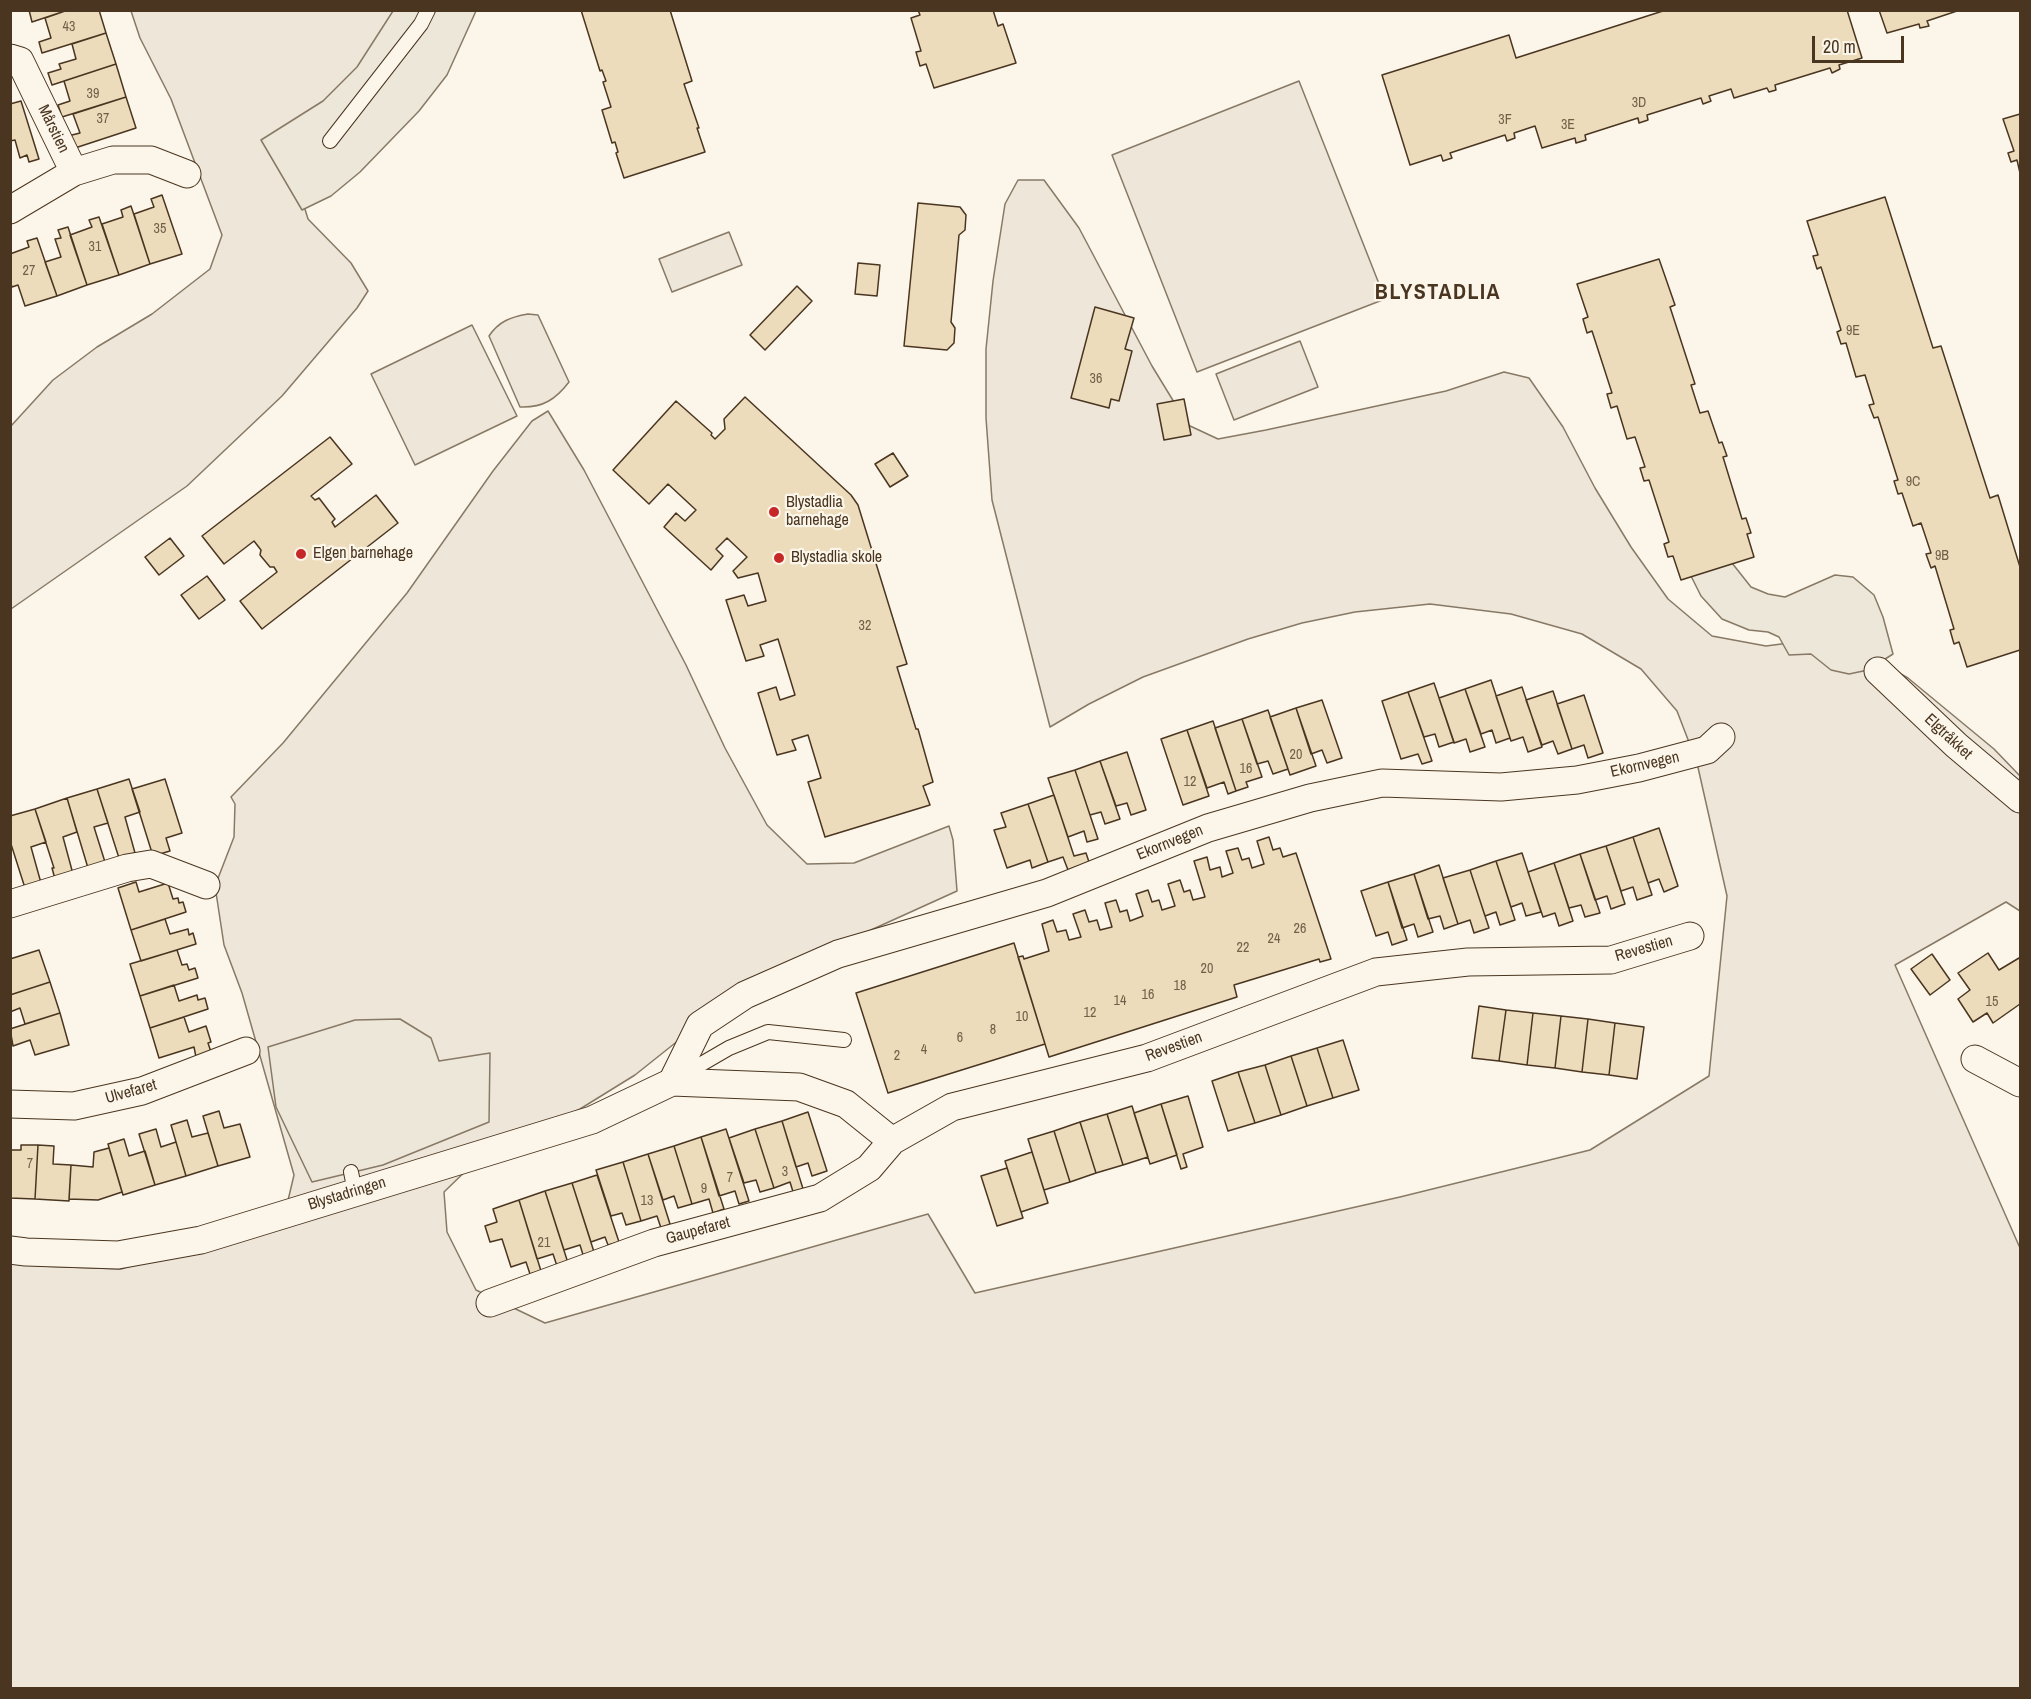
<!DOCTYPE html>
<meta charset="utf-8">
<style>
body{margin:0}
#map{position:relative;width:2031px;height:1699px;overflow:hidden;background:#fbf6e9;font-family:"Archivo Narrow",sans-serif}
canvas{display:block}
.frame{position:absolute;inset:0;border:12px solid #4a3520;pointer-events:none}
.scale{position:absolute;left:1812px;top:36px;width:92px;height:27px;box-sizing:border-box;border:3px solid #4a3520;border-top:0;padding-left:8px;font-size:18px;line-height:21px;white-space:nowrap;color:#4a3520;-webkit-text-stroke:4px #fbf6e9;paint-order:stroke}
</style>
<div id="map">
<canvas width="2031" height="1699"></canvas>
<div class="frame"></div>
<div class="scale">20 m</div>
</div>
<script>
const ctx = document.querySelector('canvas').getContext('2d');
ctx.lineJoin = 'round';
function fill(path, color) { ctx.fillStyle = color; ctx.fill(path, 'evenodd'); }
function stroke(path, color, width, dash) { ctx.strokeStyle = color; ctx.lineWidth = width; ctx.lineCap = dash ? 'butt' : 'round'; ctx.setLineDash(dash || []); ctx.stroke(path); }
function label(font, color, halo, rows, align = 'center') {
  ctx.font = font + ' "Archivo Narrow",sans-serif'; ctx.lineWidth = 4.5; ctx.setLineDash([]); ctx.textBaseline = 'middle'; ctx.strokeStyle = halo; ctx.fillStyle = color; for (const [text, x, y, turn = 0] of rows) {
    ctx.save(); ctx.translate(x, y); ctx.rotate((+turn || 0) * Math.PI / 180); ctx.textAlign = isNaN(turn) ? turn : align; if (halo) ctx.strokeText(text, 0, 0); ctx.fillText(text, 0, 0); ctx.restore();
  }
}
const green = new Path2D(`
 M131,11H405L297,183L308,219L351,263L368,291L357,308L282,396L187,486L11,609V426L53,380L97,347L152,314L210,269L222,235L171,99L140,38Z
 M1299,81L1385,299L1197,372L1112,155Z
 M1018,180H1044L1079,228L1152,366L1188,425L1218,439L1266,430L1446,391L1504,372L1529,378L1563,427L1595,488L1631,547L1668,599L1712,636L1766,646L1835,637L1908,678L1994,749L2020,776V911L2006,902L1895,965L2020,1248V1688H11L10,1261L39,1266L121,1269L175,1252L285,1213L294,1175L242,993L224,945L215,886L234,837L235,804L231,797L283,743L407,593L493,471L532,421L548,411L584,470L686,665L725,748L767,825L807,864L854,863L949,826L953,840L957,891L818,954L689,1032L635,1075L580,1109L477,1160L444,1192L447,1232L476,1290L545,1323L928,1214L975,1293L1400,1197L1590,1150L1709,1076L1727,896L1697,763L1677,711L1641,669L1582,634L1511,614L1430,604L1355,612L1302,623L1248,639L1143,677L1089,704L1050,727L992,500L986,418V349L993,281L1005,204Z
 M729,232L742,265L672,292L659,259Z
 M528,314L538,315L569,382C556,399 543,408 520,407L489,336C499,321 511,317 528,314Z
 M472,325L517,416L415,465L371,374Z
 M1300,341L1318,387L1234,420L1216,374Z`);
fill(green, '#ede6d9');
stroke(green, '#887966', 1.5);
const parking = new Path2D(`
 M393,11H476L447,75L419,111L360,172L331,196L302,210L261,140L323,101L357,67Z
 M1732,563L1751,587L1768,594L1785,597L1835,575L1853,577L1874,595L1883,617L1893,654L1868,670L1849,674L1831,670L1811,654L1789,655L1779,637L1768,632L1749,630L1722,619L1701,596L1690,574Z
 M400,1019L431,1038L439,1061L490,1053L489,1122L383,1165L312,1182L276,1107L268,1047L355,1020Z`);
fill(parking, '#ede7d9');
stroke(parking, '#887966', 1.5);
const building = new Path2D(`
 M29,10H68L32,22Z
 M68,10H99L106,33L42,53L39,42L51,38L45,18Z
 M581,10H670L692,81L684,84L699,128H697L705,152L624,178L616,153L618,152L615,142L612,143L602,110L611,107L603,82L606,81L602,70L600,71Z
 M918,10H993L998,26L1003,24L1016,63L934,88L926,64L920,66L916,52L921,51L911,18L920,15Z
 M1666,10H1847L1862,58L1839,65L1840,69L1832,73L1830,68L1775,85L1776,90L1769,92L1767,88L1734,98L1731,89L1709,96L1711,101L1703,104L1701,98L1647,115L1648,120L1639,123L1638,118L1585,135L1586,140L1576,143L1575,138L1542,148L1535,126L1514,133L1515,138L1507,141L1505,135L1450,153L1452,158L1443,161L1441,155L1410,165L1382,75L1509,35L1516,58Z
 M1879,10H1960L1927,21L1929,26L1920,28L1919,24L1887,33Z
 M106,33L116,64L52,85L48,73L61,69L59,64L76,59L72,44Z
 M116,64L126,97L62,117L58,105L70,101L64,81Z
 M126,97L136,128L72,149L68,136L80,133L73,114Z
 M21,101L39,159L29,162L27,155L20,158L15,140L10,141V104Z
 M2020,114V173L2017,160L2011,162L2008,153L2014,151L2003,119Z
 M162,195L182,254L150,264L134,214L154,207L151,199Z
 M1885,197L1933,348L1941,346L1990,498L1998,495L2020,567V650L1967,667L1959,642L1954,644L1950,630L1954,629L1935,566L1931,568L1926,554L1931,553L1921,523L1913,526L1902,493L1898,494L1894,481L1898,480L1878,417L1874,418L1869,405L1874,404L1865,375L1856,377L1846,343L1841,344L1837,332L1841,330L1821,267L1817,269L1813,256L1818,255L1807,221Z
 M918,203L960,207L966,215L965,230L959,235L951,322L955,328L954,343L947,350L904,346Z
 M131,206L150,264L119,275L102,224L123,217L121,210Z
 M99,217L119,275L87,285L70,235L92,227L89,220Z
 M68,227L87,285L57,296L45,262L61,257L55,239L61,238L58,230Z
 M37,238L57,296L25,306L18,285L12,287L10,281V254L29,247L27,241Z
 M1659,259L1675,305L1670,307L1695,384L1691,385L1700,413L1708,411L1719,443L1722,442L1727,456L1723,457L1742,519L1746,518L1751,533L1747,534L1754,557L1681,580L1673,556L1668,557L1664,544L1669,542L1649,480L1644,481L1640,468L1645,467L1635,437L1627,439L1617,406L1611,408L1607,394L1612,393L1592,331L1587,333L1583,319L1588,317L1577,284Z
 M858,263L880,265L877,296L855,294Z
 M797,286L812,301L765,350L750,335Z
 M1095,307L1134,318L1125,349L1132,351L1119,401L1111,399L1109,408L1071,398Z
 M745,397L851,495L858,505L907,664L897,667L916,729H918L933,782L923,786L930,805L825,837L808,782L821,778L808,735L792,740L796,750L777,755L758,693L776,687L780,700L795,695L778,639L760,645L764,656L746,661L726,600L744,595L748,606L766,601L758,573L738,578L733,571L747,557L727,538L716,549L723,556L711,570L664,527L676,513L685,521L696,510L668,484L649,504L613,470L676,401L712,433L711,435L715,439L725,429L724,419Z
 M1184,399L1191,435L1164,440L1157,404Z
 M330,437L352,464L311,496L315,500L319,498L335,519L332,522L335,527L376,495L398,523L262,629L240,601L277,572L274,567H270L260,555L261,550L254,541L224,564L202,536Z
 M893,453L908,476L890,487L875,464Z
 M170,538L184,556L159,575L145,557Z
 M207,576L225,600L199,619L181,595Z
 M1491,680L1510,738L1496,743L1492,730L1481,734L1465,689Z
 M1434,683L1454,742L1439,747L1435,734L1424,737L1408,692Z
 M1522,687L1542,747L1528,752L1523,737L1511,741L1496,696Z
 M1465,689L1485,747L1470,752L1466,739L1454,743L1439,698Z
 M1553,691L1572,749L1558,754L1553,741L1542,745L1526,700Z
 M1408,692L1432,761L1422,764L1418,754L1401,759L1382,701Z
 M1584,695L1603,753L1588,758L1584,745L1572,749L1557,704Z
 M1322,700L1342,758L1327,763L1322,750L1311,754L1296,708Z
 M1296,708L1316,766L1290,775L1270,717Z
 M1268,710L1288,769L1273,774L1268,761L1257,764L1242,719Z
 M1242,719L1262,777L1246,782L1248,787L1236,791L1215,728Z
 M1213,721L1236,791L1228,794L1224,782L1207,788L1187,730Z
 M1187,730L1209,796L1183,805L1161,739Z
 M1127,752L1146,810L1131,815L1127,803L1116,806L1100,761Z
 M1100,761L1120,819L1105,824L1101,812L1090,815L1075,770Z
 M1075,770L1098,839L1087,842L1084,831L1068,837L1048,778Z
 M129,779L140,812L125,817L135,853L119,858L97,789Z
 M165,779L182,833L166,838L170,851L153,856L132,789Z
 M97,789L108,823L94,827L105,862L88,868L67,798Z
 M1054,795L1074,856L1086,853L1090,865L1078,866L1068,870L1063,857L1048,862L1028,804Z
 M67,798L77,832L63,837L73,874L55,879L52,868H54L35,809Z
 M1028,804L1048,862L1032,868L1030,860L1007,868L994,830L1006,827L1001,813Z
 M35,809L46,842L31,847L41,883L25,888L10,841V816Z
 M1659,828L1678,886L1664,892L1659,879L1648,883L1633,837Z
 M1269,837L1273,850L1280,848L1283,857L1296,853L1331,959L1320,962L1319,959L1234,985L1237,997L1049,1057L1018,957L1023,956L1024,959L1049,951L1042,924L1053,920L1057,932L1066,930L1069,940L1081,937L1073,914L1085,910L1089,922L1097,920L1100,930L1112,927L1105,903L1116,900L1120,912L1127,910L1130,921L1143,916L1136,894L1148,890L1152,902L1159,900L1162,910L1175,906L1168,884L1180,880L1184,892L1190,890L1193,900L1205,897L1194,861L1207,857L1210,870L1220,867L1222,877L1233,873L1226,851L1238,848L1242,860L1249,858L1252,868L1264,864L1257,841Z
 M1633,837L1652,895L1637,900L1633,887L1621,891L1606,846Z
 M1606,846L1625,904L1611,909L1607,896L1595,900L1580,854Z
 M1522,853L1541,912L1526,916L1522,903L1511,907L1496,861Z
 M1580,854L1600,913L1585,917L1581,905L1569,908L1554,863Z
 M1496,861L1515,920L1500,925L1496,912L1485,916L1470,870Z
 M1554,863L1573,921L1559,926L1555,913L1543,917L1528,872Z
 M1439,865L1458,924L1444,929L1440,916L1428,919L1414,874Z
 M1470,870L1489,928L1474,933L1470,920L1458,924L1443,878Z
 M1414,874L1433,932L1418,937L1414,924L1402,928L1388,882Z
 M136,882L139,892L168,883L173,899L178,898L179,903L183,902L186,912L131,930L118,888Z
 M1388,882L1407,940L1392,945L1388,932L1376,936L1361,891Z
 M165,919L170,934L188,929L189,935L193,933L196,944L141,961L131,930Z
 M1014,943L1045,1044L888,1093L856,993Z
 M39,950L50,982L10,995V959Z
 M177,950L182,965L187,964L189,970L195,968L198,978L140,996L130,964Z
 M1988,953L1999,970L2019,958L2020,960V1004L1993,1023L1987,1013L1973,1022L1958,999L1970,990L1958,973Z
 M1932,954L1950,980L1930,995L1911,969Z
 M50,982L60,1013L25,1024L20,1008L10,1012V995Z
 M174,985L179,1001L197,995L198,1000L205,998L208,1009L150,1028L140,996Z
 M1479,1006L1506,1010L1499,1061L1472,1058Z
 M1506,1010L1533,1013L1527,1065L1499,1061Z
 M60,1013L69,1045L35,1055L30,1040L13,1046L10,1029Z
 M1533,1013L1561,1016L1555,1068L1527,1065Z
 M1561,1016L1588,1019L1582,1072L1555,1068Z
 M184,1017L189,1032L206,1026L211,1042L208,1043L211,1052L196,1057L194,1047L159,1058L150,1028Z
 M1588,1019L1615,1023L1609,1075L1582,1072Z
 M1615,1023L1644,1027L1637,1079L1609,1075Z
 M1343,1040L1359,1090L1333,1098L1317,1048Z
 M1317,1048L1333,1098L1307,1106L1291,1056Z
 M1291,1056L1307,1106L1281,1115L1265,1065Z
 M1265,1065L1281,1115L1255,1123L1238,1072Z
 M1238,1072L1255,1123L1228,1131L1212,1081Z
 M1188,1096L1203,1147L1183,1154L1187,1167L1181,1169L1161,1104Z
 M1161,1104L1177,1155L1150,1164L1134,1113Z
 M1132,1106L1148,1157L1123,1165L1107,1114Z
 M219,1111L224,1128L240,1124L250,1157L218,1166L203,1116Z
 M808,1112L827,1171L812,1176L808,1163L796,1167L782,1121Z
 M1107,1114L1123,1165L1096,1173L1080,1122Z
 M187,1120L192,1137L208,1133L218,1166L186,1176L171,1125Z
 M782,1121L804,1192L794,1195L790,1182L774,1188L755,1129Z
 M1080,1122L1096,1173L1070,1182L1054,1131Z
 M156,1129L161,1147L176,1142L186,1176L155,1185L139,1134Z
 M726,1129L749,1201L739,1204L735,1191L719,1196L701,1137Z
 M755,1129L774,1188L760,1192L756,1180L744,1183L729,1138Z
 M1054,1131L1070,1182L1044,1190L1028,1139Z
 M701,1137L724,1209L713,1213L709,1199L692,1204L674,1146Z
 M124,1139L129,1156L145,1151L155,1185L123,1195L108,1144Z
 M21,1145H38L35,1199L10,1198V1150H21Z
 M38,1145L54,1146L53,1164L71,1165L69,1201L35,1199Z
 M674,1146L692,1204L678,1208L674,1196L663,1200L648,1154Z
 M109,1148L122,1192L98,1200L69,1199L71,1165L93,1167L94,1152Z
 M1032,1152L1048,1203L1021,1212L1005,1161Z
 M648,1154L670,1224L661,1228L657,1216L641,1221L623,1162Z
 M623,1162L641,1221L626,1225L622,1213L611,1216L596,1170Z
 M1007,1168L1023,1218L997,1226L981,1176Z
 M597,1175L619,1242L608,1245L605,1237L591,1242L572,1183Z
 M572,1183L595,1255L584,1258L580,1245L564,1250L545,1191Z
 M545,1191L568,1263L557,1266L553,1254L537,1259L519,1200Z
 M519,1200L541,1271L530,1274L526,1262L511,1267L502,1239L490,1242L485,1226L497,1222L493,1209Z`);
fill(building, '#ecdcbc');
stroke(building, '#4a3520', 1.5);
const service = new Path2D(`
 M330,141L421,24L428,10
 M679,1077L729,1048L768,1032L844,1040
 M351,1172L355,1192`);
const minor = new Path2D(`
 M10,58L20,61L74,172
 M10,210L74,172L113,160H151L187,174
 M1878,671L1956,745L2020,799
 M10,904L127,868L151,864L206,885
 M1975,1059L2020,1083
 M672,1082L700,1025L745,995L838,954L1047,893L1208,828L1310,798L1382,783L1501,787L1577,780L1639,768L1707,750L1721,737
 M10,1104L74,1106L142,1091L246,1051
 M10,1250L26,1252L118,1255L201,1240L592,1120L672,1082L799,1087L846,1104L892,1141L952,1107L1147,1058L1376,972L1468,962L1611,960L1690,936
 M490,1303L654,1243L820,1198L869,1168L892,1141`);
stroke(service, '#4a3520', 16);
stroke(minor, '#4a3520', 29);
stroke(service, '#fbf6e9', 14);
stroke(minor, '#fbf6e9', 27);
for (const [x, y, r, color] of [
 [774,512,6,"#c62828"],
 [301,554,6,"#c62828"],
 [779,558,6,"#c62828"]
]) { const dot = new Path2D(); dot.arc(x, y, r, 0, 2 * Math.PI); ctx.fillStyle = color; ctx.fill(dot); stroke(dot, '#fbf6e9', 2); }
label('14px', '#725f47', null, [
 ["43",69,27],
 ["39",93,94],
 ["3D",1639,103],
 ["37",103,119],
 ["3F",1505,120],
 ["3E",1568,125],
 ["35",160,229],
 ["31",95,247],
 ["27",29,271],
 ["9E",1853,331],
 ["36",1096,379],
 ["9C",1913,482],
 ["9B",1942,556],
 ["32",865,626],
 ["20",1296,755],
 ["16",1246,769],
 ["12",1190,782],
 ["26",1300,929],
 ["24",1274,939],
 ["22",1243,948],
 ["20",1207,969],
 ["18",1180,986],
 ["16",1148,995],
 ["14",1120,1001],
 ["15",1992,1002],
 ["12",1090,1013],
 ["10",1022,1017],
 ["8",993,1030],
 ["6",960,1038],
 ["4",924,1050],
 ["2",897,1056],
 ["7",30,1164],
 ["3",785,1172],
 ["7",730,1178],
 ["9",704,1189],
 ["13",647,1201],
 ["21",544,1243]
]);
label('16px', '#4a3520', '#fbf6e9', [
 ["Mårstien",53,129,64],
 ["Elgtråkket",1948,737,43],
 ["Ekornvegen",1645,765,-13],
 ["Ekornvegen",1170,843,-22],
 ["Revestien",1644,949,-16],
 ["Revestien",1174,1047,-20],
 ["Ulvefaret",131,1092,-16],
 ["Blystadringen",347,1194,-17],
 ["Gaupefaret",698,1231,-15]
]);
label('16px', '#4a3520', '#fbf6e9', [
 ["Blystadlia",786,503],
 ["barnehage",786,521],
 ["Elgen barnehage",313,554],
 ["Blystadlia skole",791,558]
], 'left');
ctx.letterSpacing = '1.5px';
label('bold 22px', '#4a3520', '#fbf6e9', [
 ["BLYSTADLIA",1438,293]
]);
ctx.letterSpacing = '0px';
</script>
